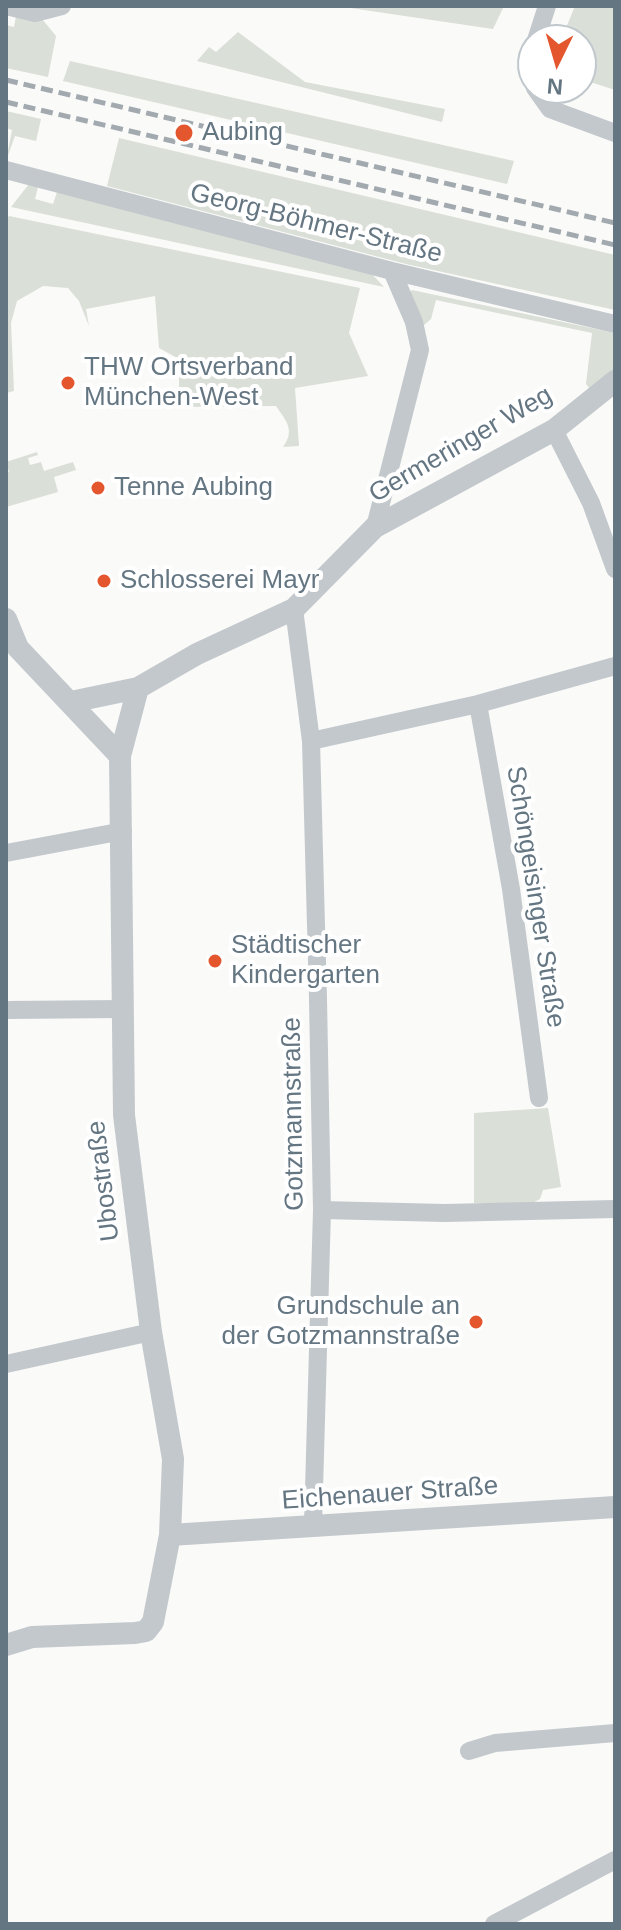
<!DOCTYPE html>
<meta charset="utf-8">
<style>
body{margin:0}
#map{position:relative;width:621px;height:1930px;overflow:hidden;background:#fafaf8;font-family:Helvetica,sans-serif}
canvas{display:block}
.frame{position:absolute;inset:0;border:8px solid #657683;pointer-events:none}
.north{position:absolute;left:517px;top:24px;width:80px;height:80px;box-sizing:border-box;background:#fff;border:2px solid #c1c8cd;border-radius:50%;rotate:185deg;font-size:22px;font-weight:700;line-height:32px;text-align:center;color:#657683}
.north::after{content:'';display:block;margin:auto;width:28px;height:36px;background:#e4572e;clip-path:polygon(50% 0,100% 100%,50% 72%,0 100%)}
</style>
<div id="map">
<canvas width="621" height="1930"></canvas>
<div class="frame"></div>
<div class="north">N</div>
</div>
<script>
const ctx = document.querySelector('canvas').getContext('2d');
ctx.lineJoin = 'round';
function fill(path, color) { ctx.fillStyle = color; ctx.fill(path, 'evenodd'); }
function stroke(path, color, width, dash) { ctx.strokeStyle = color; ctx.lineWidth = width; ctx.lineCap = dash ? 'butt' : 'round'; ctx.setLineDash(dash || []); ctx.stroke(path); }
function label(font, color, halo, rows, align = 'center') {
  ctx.font = font + ' Helvetica,sans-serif'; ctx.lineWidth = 8; ctx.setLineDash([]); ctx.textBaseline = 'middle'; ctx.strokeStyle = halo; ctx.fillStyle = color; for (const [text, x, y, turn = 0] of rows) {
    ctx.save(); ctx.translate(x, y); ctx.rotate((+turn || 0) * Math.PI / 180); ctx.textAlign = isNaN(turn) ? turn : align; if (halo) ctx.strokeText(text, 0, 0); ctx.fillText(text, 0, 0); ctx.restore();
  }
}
fill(new Path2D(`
 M337,6H504L493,29Z
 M575,6H615V90L581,79V40H561Z
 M16,16L42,19L56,36L48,77L6,68V25L14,27Z
 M238,32L305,82L445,109L442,122L197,61L209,47L216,52Z
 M70,61L514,161L507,184L63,81Z
 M6,111L41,119L36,141L15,136L6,161L12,130L6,128Z
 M119,138L615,255V310L406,264L107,186Z
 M29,184L38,187L35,199L53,204L57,192L370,272L384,287L11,207Z
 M9,216L360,288L349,333L368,376L295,388L299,446L283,447C295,430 287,422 276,406L179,407V359L159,348L155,296L86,309L89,326L79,301L68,288L43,286L17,301L11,323L14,391L6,393V221Z
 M412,290L615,333V372L591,390L586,384L592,333L436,300L431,319L423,326L410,292Z
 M37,452L38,455L28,458L30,465L41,462L44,471L73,462L76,470L54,477L58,492L6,507V473L9,472L6,462Z
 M548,1108L561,1187L543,1190L540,1199L532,1203H474V1113Z`), '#dadfd7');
stroke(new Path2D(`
 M6,6L35,13L62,6
 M536,40L547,6
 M533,52V81
 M535,88L550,109L615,133
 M6,170L392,271L615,324
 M554,430L591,503L615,569
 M375,527L420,350L414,322L392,271
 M294,609L311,741L318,999L322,1210L313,1524
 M478,704L511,889L539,1098
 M311,741L478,704L615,666
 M6,853L123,831
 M6,1010L121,1009
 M322,1210L445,1213L615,1209
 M6,1364L151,1332
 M469,1751L495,1743L615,1733
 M494,1924L615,1860`), '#c3c8cc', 18);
stroke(new Path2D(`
 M6,619L18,648L120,756L124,1115L151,1332L173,1459L170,1535L153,1622L146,1631L135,1633L32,1637L6,1645
 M71,702L138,688L197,654L294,609L375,527L554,430L615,381
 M120,756L138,688
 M170,1535L615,1507`), '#c3c8cc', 22);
stroke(new Path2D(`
 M6,80L615,223
 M6,102L615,245`), '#a2aab0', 5, [12, 6]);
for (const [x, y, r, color] of [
 [184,133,10,"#e4572e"],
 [68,383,8,"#e4572e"],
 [98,488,8,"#e4572e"],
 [104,581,8,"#e4572e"],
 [215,961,8,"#e4572e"],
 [476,1322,8,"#e4572e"]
]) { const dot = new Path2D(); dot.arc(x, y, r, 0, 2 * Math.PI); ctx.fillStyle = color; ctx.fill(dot); stroke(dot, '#fff', 3); }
label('26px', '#657683', '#fff', [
 ["Aubing",202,133],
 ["THW Ortsverband",84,368],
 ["München-West",84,398],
 ["Tenne Aubing",114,488],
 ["Schlosserei Mayr",120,581],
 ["Städtischer",231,946],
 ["Kindergarten",231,976],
 ["Grundschule an",460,1307,"right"],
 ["der Gotzmannstraße",460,1337,"right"]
], 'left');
label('26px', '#657683', '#fff', [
 ["Georg-Böhmer-Straße",316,224,14],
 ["Germeringer Weg",461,445,-30],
 ["Schöngeisinger Straße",535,897,81],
 ["Gotzmannstraße",294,1114,-91],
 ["Ubostraße",104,1181,-97],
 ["Eichenauer Straße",390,1494,-4]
]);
</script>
